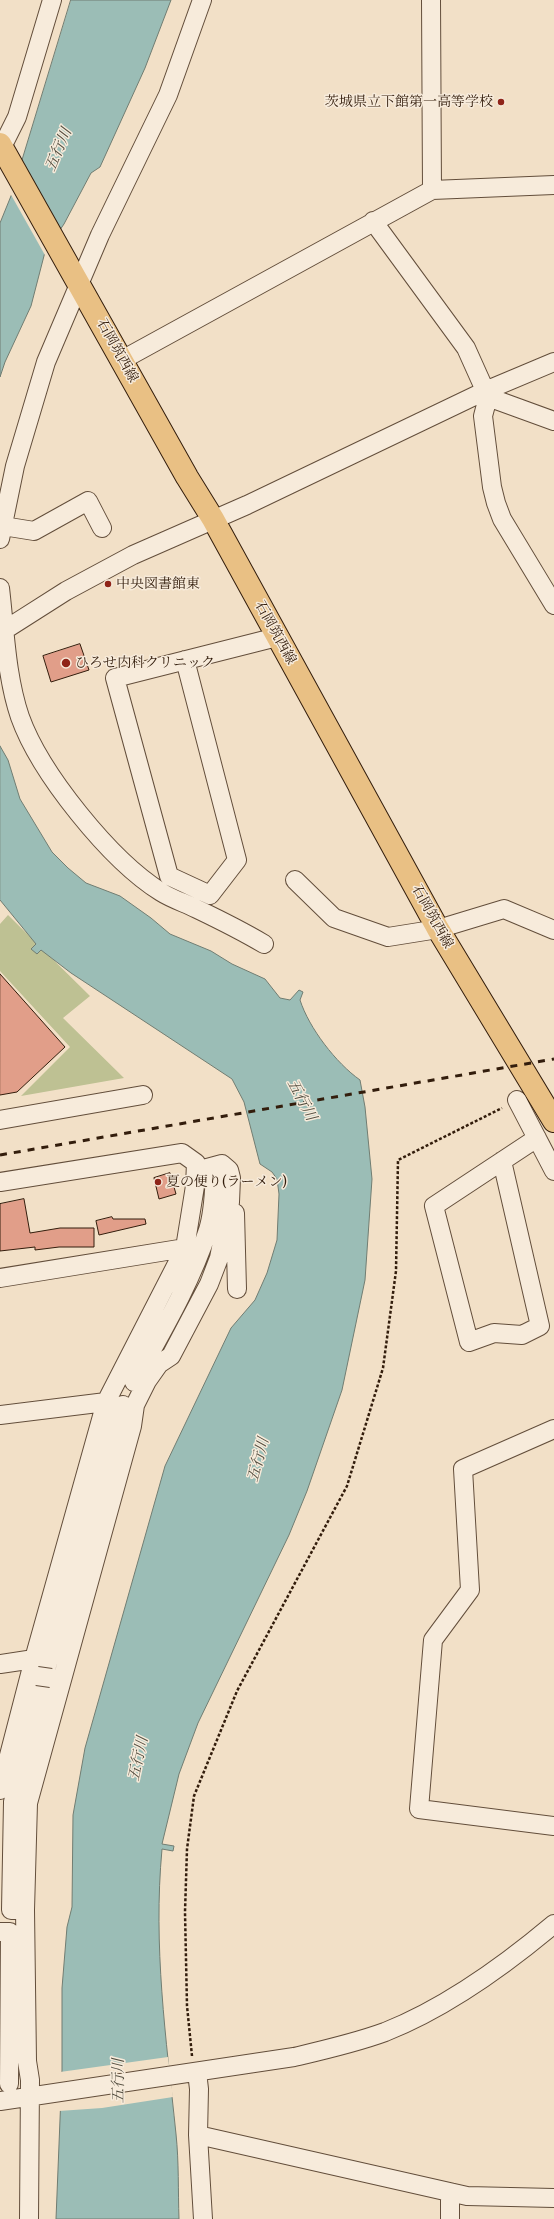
<!DOCTYPE html>
<meta charset="utf-8">
<style>
body{margin:0}
canvas{display:block;background:#f2e0c7}
</style>
<canvas width="554" height="2219"></canvas>
<script>
const ctx = document.querySelector('canvas').getContext('2d');
ctx.lineJoin = 'round';
function fill(path, color) { ctx.fillStyle = color; ctx.fill(path, 'evenodd'); }
function stroke(path, color, width, dash) { ctx.strokeStyle = color; ctx.lineWidth = width; ctx.lineCap = dash ? 'butt' : 'round'; ctx.setLineDash(dash || []); ctx.stroke(path); }
function label(font, color, halo, rows, align = 'center') {
  ctx.font = font + ' "Gentium Book Plus","Noto Serif JP",serif'; ctx.lineWidth = 3; ctx.setLineDash([]); ctx.textBaseline = 'middle'; ctx.strokeStyle = halo; ctx.fillStyle = color; for (const [text, x, y, turn = 0] of rows) {
    ctx.save(); ctx.translate(x, y); ctx.rotate((+turn || 0) * Math.PI / 180); ctx.textAlign = isNaN(turn) ? turn : align; if (halo) ctx.strokeText(text, 0, 0); ctx.fillText(text, 0, 0); ctx.restore();
  }
}
fill(new Path2D(`
 M8,915L90,996L63,1018L124,1078L21,1096L70,1047L0,971V924Z`), '#bec193');
const water = new Path2D(`
 M71,0H171L145,68L100,167L91,173L64,224L45,252L31,306L5,362L0,377V223L11,196Z
 M0,746L8,760L20,799L52,852L68,868L86,883L120,896L151,918L170,934L211,951L232,964L265,979L280,998L290,1000L299,990L303,992L300,1000C309,1028 336,1063 360,1080L365,1107L372,1179L365,1280L342,1390L307,1491L289,1535L198,1723L179,1774L162,1844L174,1846L173,1851L162,1849C153,1947 166,2037 176,2134C179,2162 178,2191 179,2219H56L62,2070V1988L67,1927L72,1907L73,1815L85,1748L165,1466L231,1328L255,1300L267,1273L277,1240L279,1194L277,1179L272,1172L260,1164L244,1102L232,1079L71,973L41,950L37,954L31,949L36,944L0,900Z`);
fill(water, '#9bbdb6');
stroke(water, '#717d72', 1);
fill(new Path2D(`
 M19,162L60,234L46,257L10,193Z
 M168,2057L173,2097L102,2108L59,2111L60,2072Z`), '#f2e0c7');
const building = new Path2D(`
 M80,644L89,670L51,682L43,656Z
 M0,974L65,1047L17,1092L0,1095Z
 M170,1173L176,1194L159,1199L154,1178Z
 M24,1199L30,1233L60,1228H94V1247H59L35,1250V1247L0,1251V1204Z
 M112,1217L113,1219H145L146,1224L99,1235L96,1221Z`);
fill(building, '#e19e89');
stroke(building, '#331d0c', 1);
const minor = new Path2D(`
 M431,0L432,190
 M0,151L17,117L52,0
 M373,221L466,348L488,397L483,416L492,487L496,503L502,519L554,605
 M122,360L432,190L554,185
 M488,397L554,421
 M3,526L34,531L88,501L102,528
 M0,539L15,466L46,362L100,235L168,95L202,0
 M0,588C5,630 6,676 20,717C40,773 110,860 161,892C172,899 185,903 197,909C220,920 242,931 264,944
 M0,633L66,591L133,555L247,505L485,391L554,362
 M185,660L237,860L210,895L169,876L115,678L277,637
 M295,880L334,918L388,937L438,929L504,909L554,930
 M517,1100L554,1171
 M0,1120L143,1095
 M502,1161L540,1326L522,1335L494,1333L469,1342L434,1206L537,1138
 M0,1182L182,1153L196,1163L195,1186L185,1248L106,1402L34,1659L0,1790
 M235,1213L237,1289
 M0,1278L185,1248
 M134,1382C161,1333 191,1283 208,1230C214,1211 214,1191 215,1172
 M0,1415L106,1402
 M554,1429L463,1469L470,1590L433,1640L419,1809L554,1826
 M0,1664L34,1659
 M25,1910H11L13,1802L47,1666L123,1405
 M0,1932H10L9,2084
 M197,2072L199,2089L198,2135L203,2219
 M0,2101L294,2057C324,2050 355,2043 385,2032C446,2008 504,1966 554,1924
 M198,2135L467,2196L554,2198
 M29,2219L30,2080L27,2061L25,1910L28,1803L132,1426L135,1405L147,1381L159,1364L171,1356L209,1284L219,1258L230,1202L231,1178L229,1170L222,1164L196,1171
 M450,2219V2192`);
const major = new Path2D(`
 M0,144L187,477L213,519L438,929L554,1121`);
stroke(minor, '#634e3b', 20);
stroke(major, '#331d0c', 24);
stroke(new Path2D(`
 M192,2056L187,2006L185,1912L187,1849L194,1796L237,1691L347,1486L383,1368L396,1271L398,1160L502,1108`), '#331d0c', 2.5, [3, 2]);
stroke(minor, '#f7ebdb', 18);
stroke(major, '#e9c084', 22);
stroke(new Path2D(`
 M0,1155L554,1059`), '#331d0c', 3, [7, 7]);
const minorBridge = new Path2D(`
 M37,1676L51,1678`);
stroke(minorBridge, '#634e3b', 20, []);
stroke(minorBridge, '#f7ebdb', 18);
for (const [x, y, r, color] of [
 [501,102,4,"#8f2418"],
 [108,584,4,"#8f2418"],
 [66,663,5,"#8f2418"],
 [158,1182,4,"#8f2418"]
]) { const dot = new Path2D(); dot.arc(x, y, r, 0, 2 * Math.PI); ctx.fillStyle = color; ctx.fill(dot); stroke(dot, '#f7ebdb', 1.5); }
label('14px', '#331d0c', '#f7ebdb', [
 ["茨城県立下館第一高等学校",493,102,"right"],
 ["中央図書館東",116,584],
 ["ひろせ内科クリニック",75,663],
 ["夏の便り(ラーメン)",166,1182]
], 'left');
label('14px', '#331d0c', '#f7ebdb', [
 ["石岡筑西線",117,351,61],
 ["石岡筑西線",275,633,61],
 ["石岡筑西線",432,917,61]
]);
label('italic 15px', '#524d3f', '#f7ebdb', [
 ["五行川",59,150,-67],
 ["五行川",301,1100,62],
 ["五行川",259,1460,-75],
 ["五行川",139,1759,-78],
 ["五行川",119,2081,-90]
]);
</script>
